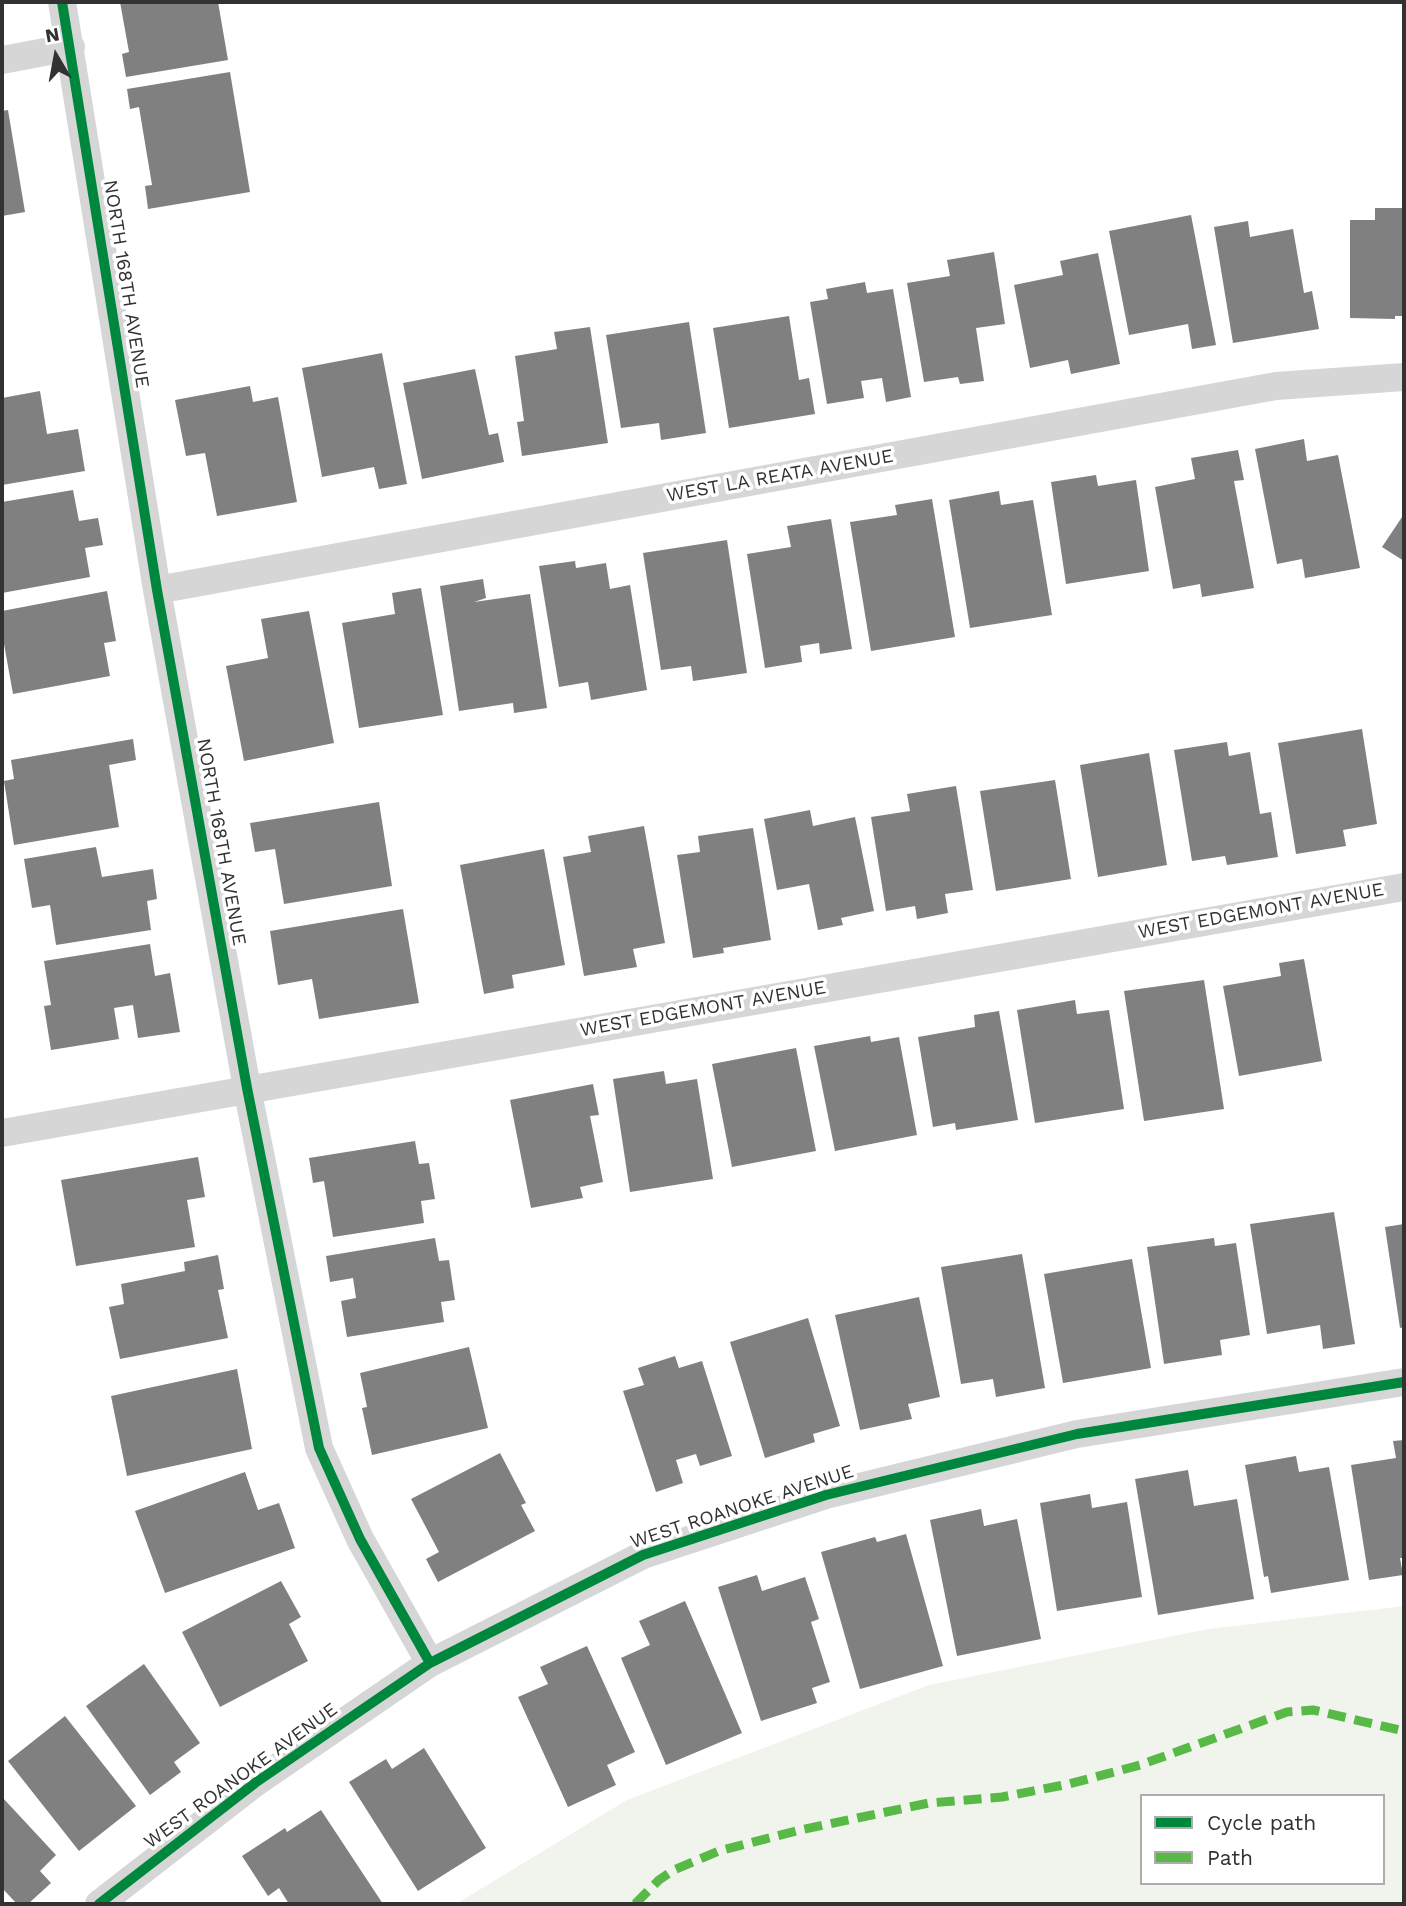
<!DOCTYPE html>
<style>
body{margin:0}
#map{position:relative;width:1406px;height:1906px;overflow:hidden;background:#fff;font-family:"Work Sans",sans-serif}
canvas{display:block}
.frame{position:absolute;inset:0;border:4px solid #323232;pointer-events:none}
.legend{position:absolute;left:1140px;top:1794px;width:245px;height:91px;box-sizing:border-box;background:#fff;border:2px solid #adadad;margin:0;padding:9px 12px;list-style:none;font-size:21px;color:#323232}
.legend li{display:flex;align-items:center;gap:14px;height:35px}
.legend b{width:35px;border:2px solid #adadad}
.north{position:absolute;left:21px;top:21px;width:70px;height:70px;-webkit-text-stroke:5px #fff;paint-order:stroke;rotate:350deg;font-size:19px;font-weight:700;line-height:28px;text-align:center;color:#323232}
.north::after{content:'';display:block;margin:auto;width:24px;height:32px;background:#323232;clip-path:polygon(50% 0,100% 100%,50% 72%,0 100%)}
</style>
<div id="map">
<canvas width="1406" height="1906"></canvas>
<div class="frame"></div>
<ul class="legend">
<li><b style="height:9px;background:#00873e"></b>Cycle path</li>
<li><b style="height:9px;background:#58b947"></b>Path</li>
</ul>
<div class="north">N</div>
</div>
<script>
const ctx = document.querySelector('canvas').getContext('2d');
ctx.lineJoin = 'round';
function fill(path, color) { ctx.fillStyle = color; ctx.fill(path, 'evenodd'); }
function stroke(path, color, width, dash) { ctx.strokeStyle = color; ctx.lineWidth = width; ctx.lineCap = dash ? 'butt' : 'round'; ctx.setLineDash(dash || []); ctx.stroke(path); }
function label(font, color, halo, rows, align = 'center') {
  ctx.font = font + ' "Work Sans",sans-serif'; ctx.lineWidth = 7; ctx.setLineDash([]); ctx.textBaseline = 'middle'; ctx.strokeStyle = halo; ctx.fillStyle = color; for (const [text, x, y, turn = 0] of rows) {
    ctx.save(); ctx.translate(x, y); ctx.rotate((+turn || 0) * Math.PI / 180); ctx.textAlign = isNaN(turn) ? turn : align; if (halo) ctx.strokeText(text, 0, 0); ctx.fillText(text, 0, 0); ctx.restore();
  }
}
fill(new Path2D(`
 M1404,1606V1904H456L627,1800L929,1685L1208,1629ZM1142,1796H1383V1883H1142Z`), '#f0f4ed');
fill(new Path2D(`
 M120,2H218L228,60L126,77L122,54L129,52Z
 M230,72L250,192L148,209L145,186L152,185L139,107L130,109L127,89Z
 M8,110L25,212L2,216V111Z
 M1375,208H1404V316H1395V319L1350,318V220H1375Z
 M1191,215L1216,345L1192,349L1188,324L1129,335L1109,231Z
 M1248,221L1250,237L1293,229L1304,293L1312,291L1319,329L1233,343L1214,227Z
 M994,252L1005,324L976,328L984,381L960,384L958,377L924,382L907,283L950,276L947,260Z
 M1098,253L1120,364L1071,374L1068,360L1030,368L1014,285L1063,275L1060,261Z
 M865,282L867,293L893,289L911,397L886,402L882,378L861,381L864,398L827,404L810,302L828,299L826,289Z
 M789,316L799,380L809,378L815,414L729,428L713,328Z
 M689,322L706,433L661,440L659,423L621,428L606,335Z
 M590,327L608,443L522,456L517,422L524,421L515,356L557,349L554,332Z
 M382,353L407,484L379,489L374,467L322,477L302,368Z
 M475,369L489,435L498,433L504,462L422,479L403,383Z
 M250,386L253,402L278,397L297,502L217,516L205,453L186,456L175,400Z
 M40,391L47,434L78,429L85,471L2,485V398Z
 M1304,439L1307,461L1338,455L1360,568L1305,578L1302,559L1277,564L1255,449Z
 M1238,450L1244,480L1234,481L1254,588L1202,597L1200,584L1173,589L1155,487L1195,479L1191,458Z
 M1096,475L1098,486L1136,480L1149,571L1066,584L1051,482Z
 M73,490L79,521L98,518L103,545L85,548L90,577L2,593V502Z
 M999,491L1001,505L1033,500L1052,615L970,628L949,500Z
 M932,499L955,637L871,651L850,522L897,515L895,505Z
 M1404,514V561L1382,547Z
 M831,519L852,649L820,654L819,643L800,646L802,662L765,668L747,554L791,547L787,526Z
 M727,540L747,673L693,681L691,666L661,670L643,553Z
 M575,561L576,568L606,563L610,589L630,585L647,690L591,700L588,682L559,687L539,566Z
 M483,579L486,598L474,602L530,594L547,708L514,713L513,703L459,711L440,586Z
 M421,588L443,715L359,728L342,623L395,614L392,593Z
 M107,591L116,641L104,643L110,676L13,694L2,633V611Z
 M309,611L334,743L244,761L226,666L268,658L261,619Z
 M1362,729L1377,824L1343,830L1346,846L1296,854L1278,743Z
 M133,739L136,760L109,765L119,827L14,845L4,781L14,779L11,760Z
 M1227,742L1229,756L1250,752L1260,814L1271,812L1278,857L1227,865L1225,856L1192,861L1174,750Z
 M1149,753L1167,865L1098,877L1080,765Z
 M1055,780L1071,879L996,891L980,791Z
 M956,786L973,890L945,894L948,913L917,919L915,906L886,911L871,817L910,811L907,794Z
 M379,802L392,886L284,904L275,849L255,852L250,823Z
 M810,810L813,826L855,817L874,911L841,918L843,925L818,930L809,884L777,890L764,819Z
 M644,826L665,943L633,949L637,967L584,976L563,857L591,852L588,836Z
 M753,828L771,940L723,948L724,953L693,958L677,855L700,852L698,836Z
 M96,847L102,877L153,869L157,899L147,901L151,930L56,945L50,905L32,908L24,859Z
 M544,849L565,965L512,975L514,988L484,994L460,865Z
 M403,909L419,1003L319,1019L312,979L278,985L270,931Z
 M150,944L155,976L170,973L180,1032L138,1038L133,1005L114,1008L119,1039L51,1050L44,1006L51,1005L44,961Z
 M1304,959L1322,1061L1239,1076L1223,986L1281,976L1279,963Z
 M1204,980L1224,1109L1144,1121L1124,991Z
 M1075,1000L1077,1014L1109,1010L1124,1109L1035,1123L1017,1010Z
 M999,1011L1018,1120L956,1130L955,1123L933,1127L918,1037L975,1027L974,1015Z
 M870,1036L871,1042L899,1037L917,1135L835,1151L814,1046Z
 M796,1048L816,1151L732,1167L712,1064Z
 M664,1071L666,1084L697,1079L713,1179L630,1192L613,1079Z
 M593,1084L599,1115L590,1116L603,1182L580,1187L583,1198L531,1208L510,1100Z
 M415,1141L419,1164L429,1163L435,1199L421,1201L424,1223L333,1237L324,1181L313,1183L309,1158Z
 M198,1157L205,1197L187,1200L195,1247L76,1266L61,1180Z
 M1334,1212L1355,1344L1323,1349L1320,1325L1267,1334L1250,1224Z
 M1404,1224V1327L1400,1328L1385,1227Z
 M435,1238L439,1261L449,1260L455,1300L441,1302L444,1322L347,1337L341,1301L356,1298L353,1278L330,1282L326,1256Z
 M1214,1238L1215,1246L1236,1243L1250,1335L1220,1340L1222,1355L1164,1364L1147,1247Z
 M1022,1254L1045,1388L996,1397L993,1379L961,1384L941,1267Z
 M218,1255L224,1289L218,1290L228,1338L120,1359L109,1307L124,1304L121,1284L185,1271L184,1262Z
 M1132,1259L1151,1368L1063,1383L1044,1274Z
 M919,1297L940,1397L908,1404L912,1419L860,1430L835,1315Z
 M808,1318L840,1426L813,1434L815,1442L765,1458L730,1342Z
 M469,1347L488,1428L372,1455L362,1408L367,1407L360,1373Z
 M675,1356L679,1368L702,1361L732,1456L700,1466L696,1454L676,1460L683,1483L656,1492L623,1391L644,1385L638,1368Z
 M237,1369L252,1449L127,1476L111,1396Z
 M1404,1440V1558H1400L1403,1575L1369,1580L1351,1465L1396,1458L1393,1441Z
 M500,1453L526,1503L521,1505L535,1531L438,1582L426,1559L439,1552L411,1499Z
 M1296,1456L1299,1472L1329,1467L1349,1580L1271,1593L1268,1576L1264,1577L1245,1465Z
 M1188,1470L1194,1506L1237,1499L1254,1599L1158,1615L1135,1479Z
 M245,1472L258,1510L279,1503L295,1548L165,1593L135,1511Z
 M1090,1494L1092,1508L1127,1502L1142,1597L1057,1611L1040,1503Z
 M981,1509L984,1526L1017,1519L1041,1639L957,1656L930,1520Z
 M906,1534L943,1666L860,1689L821,1552L875,1537L877,1542Z
 M757,1575L762,1591L805,1577L819,1619L811,1622L830,1682L812,1688L817,1703L761,1721L718,1587Z
 M281,1581L301,1617L289,1624L308,1661L220,1707L182,1632Z
 M685,1601L742,1733L666,1765L621,1658L650,1645L639,1621Z
 M587,1646L635,1752L607,1765L616,1785L568,1807L518,1697L548,1684L540,1667Z
 M144,1664L200,1743L174,1762L181,1772L150,1795L86,1706Z
 M65,1716L136,1806L79,1851L8,1761Z
 M424,1748L486,1848L418,1891L349,1782L386,1759L392,1769Z
 M2,1797L56,1855L40,1871L51,1883L28,1904H17L2,1888Z
 M321,1810L383,1904H289L279,1888L268,1896L242,1856L285,1828L287,1832Z`), '#808080');
stroke(new Path2D(`
 M62,2L157,590L247,1088L319,1448L360,1539L430,1663
 M2,60L71,47
 M157,590L1276,386L1404,377
 M2,1133L1404,887
 M99,1904L255,1783L430,1663L643,1555L826,1495L1077,1434L1404,1382`), '#d6d6d6', 28);
stroke(new Path2D(`
 M635,1904L659,1880L674,1870L719,1851L800,1830L929,1803L1002,1797L1069,1784L1140,1765L1287,1712L1313,1710L1404,1731`), '#58b947', 9, [18, 9]);
stroke(new Path2D(`
 M62,2L157,590L247,1088L319,1448L360,1539L430,1663
 M99,1904L255,1783L430,1663L643,1555L826,1495L1077,1434L1404,1382`), '#00873e', 10);
label('19px', '#323232', '#fff', [
 ["NORTH 168TH AVENUE",126,284,81],
 ["WEST LA REATA AVENUE",780,476,-10],
 ["NORTH 168TH AVENUE",221,842,80],
 ["WEST EDGEMONT AVENUE",1261,911,-10],
 ["WEST EDGEMONT AVENUE",703,1009,-10],
 ["WEST ROANOKE AVENUE",742,1507,-18],
 ["WEST ROANOKE AVENUE",241,1776,-36]
]);
</script>
